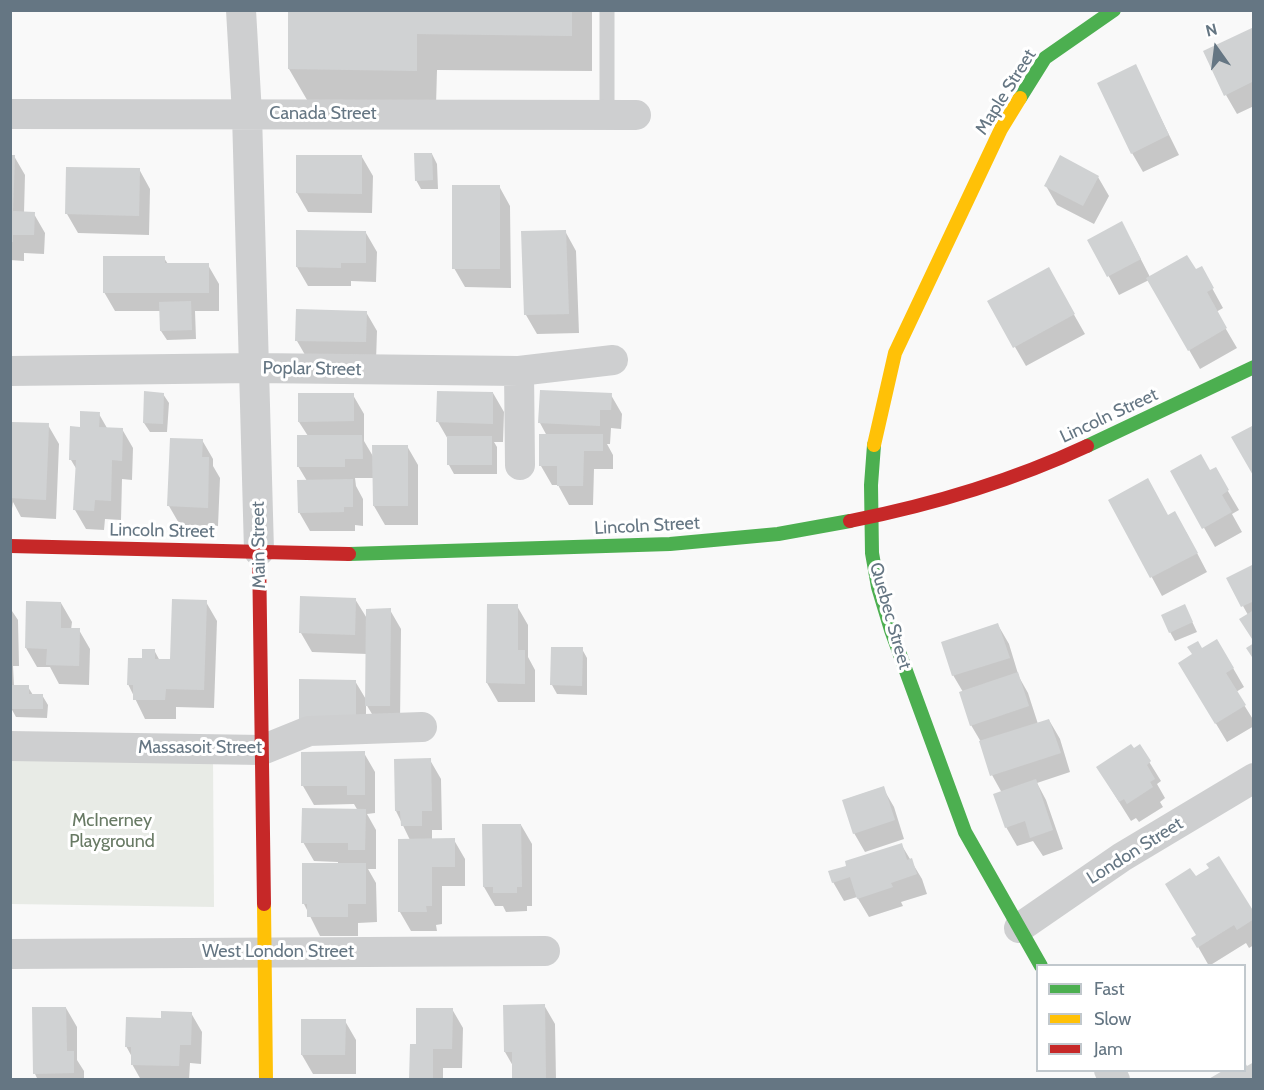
<!DOCTYPE html>
<style>
body{margin:0}
#map{position:relative;width:1264px;height:1090px;overflow:hidden;background:#f9f9f9;font-family:Cabin,sans-serif}
canvas{display:block}
.frame{position:absolute;inset:0;border:12px solid #657683;pointer-events:none}
.legend{position:absolute;left:1036px;top:964px;width:210px;height:108px;box-sizing:border-box;background:#fff;border:2px solid #c1c8cd;margin:0;padding:8px 10px;list-style:none;font-size:18px;color:#657683}
.legend li{display:flex;align-items:center;gap:12px;height:30px}
.legend b{width:30px;border:2px solid #c1c8cd}
.north{position:absolute;left:1186px;top:18px;width:60px;height:60px;-webkit-text-stroke:4px #fff;paint-order:stroke;rotate:346deg;font-size:16px;font-weight:700;line-height:24px;text-align:center;color:#657683}
.north::after{content:'';display:block;margin:auto;width:21px;height:27px;background:#657683;clip-path:polygon(50% 0,100% 100%,50% 72%,0 100%)}
</style>
<div id="map">
<canvas width="1264" height="1090"></canvas>
<div class="frame"></div>
<ul class="legend">
<li><b style="height:8px;background:#4caf50"></b>Fast</li>
<li><b style="height:8px;background:#ffc107"></b>Slow</li>
<li><b style="height:8px;background:#c62828"></b>Jam</li>
</ul>
<div class="north">N</div>
</div>
<script>
const ctx = document.querySelector('canvas').getContext('2d');
ctx.lineJoin = 'round';
function fill(path, color) { ctx.fillStyle = color; ctx.fill(path, 'evenodd'); }
function stroke(path, color, width, dash) { ctx.strokeStyle = color; ctx.lineWidth = width; ctx.lineCap = dash ? 'butt' : 'round'; ctx.setLineDash(dash || []); ctx.stroke(path); }
function label(font, color, halo, rows, align = 'center') {
  ctx.font = font + ' Cabin,sans-serif'; ctx.lineWidth = 6; ctx.setLineDash([]); ctx.textBaseline = 'middle'; ctx.strokeStyle = halo; ctx.fillStyle = color; for (const [text, x, y, turn = 0] of rows) {
    ctx.save(); ctx.translate(x, y); ctx.rotate((+turn || 0) * Math.PI / 180); ctx.textAlign = isNaN(turn) ? turn : align; if (halo) ctx.strokeText(text, 0, 0); ctx.fillText(text, 0, 0); ctx.restore();
  }
}
fill(new Path2D(`
 M11,755L213,758L214,907L11,904Z`), '#e8ebe6');
fill(new Path2D(`
 M289,10H592V71L437,70L436,106L310,105L289,69Z
 M1254,28V106L1237,114L1226,95Z
 M1135,66L1179,155L1143,172L1132,153Z
 M432,154L437,164L438,189H421L416,180Z
 M10,156H14L25,175L24,213L34,214L45,233L44,254L24,253V261L10,260Z
 M362,157L373,176L372,213L308,212L297,193Z
 M139,169L150,189L149,235L78,233L67,214Z
 M1098,177L1109,196L1094,224L1057,205L1046,186Z
 M499,186L510,206L511,288L465,287L454,268Z
 M565,231L576,251L579,333L537,334L526,315Z
 M366,233L377,252L376,282L351,281V286H308L297,267Z
 M1089,240L1132,242L1150,277L1195,271L1201,268L1223,308L1216,312L1237,348L1200,369L1149,280L1119,295Z
 M164,258L168,264L208,265L219,284V311H195L196,339L167,340L161,331V311H115L104,292Z
 M1048,269L1085,334L1026,366L989,302Z
 M366,312L377,331L376,361L308,360L297,341Z
 M493,393L504,412L503,442H494L497,447V474H454L449,465V441L438,422Z
 M163,394L169,403L167,432H150L144,423Z
 M353,395L364,414V441L374,458L407,446L418,465V525H385L374,506V478H355L356,486L363,499V526L355,525V531H310L299,512L307,481L298,466L308,436L299,422Z
 M611,395L622,414L621,429L611,428L610,444H607L613,455V469H594L593,505H569L558,485H552L541,466L547,436L540,423Z
 M99,414L107,428L122,429L133,448L132,480L122,479L121,520L105,519L104,530L86,529L75,510L77,470L71,460L81,429Z
 M48,425L59,444L56,519L21,517L13,502L10,522V463L11,464Z
 M202,440L213,459V466L220,478L218,526L180,525L169,506Z
 M1215,469L1239,510L1232,514L1242,532L1215,547L1172,472H1210Z
 M1110,500L1168,517L1186,532L1207,572L1162,596Z
 M1254,566V640L1248,615L1243,606Z
 M355,599L368,620L390,610L401,629L400,724H378L366,704V739L311,738L355,681L367,701V654L312,652L301,633Z
 M206,602L217,621L214,708L176,707V719H145L128,684L143,660L154,650L160,661H172Z
 M61,603L72,622L71,630H79L90,649L89,685L59,684L50,667H37L26,648Z
 M517,606L528,625V657L535,670V702H498L487,683Z
 M10,608L18,620L19,666H13L14,686L28,687L33,695H42L48,705L47,718L16,717L11,708Z
 M1189,615L1197,632L1175,641L1170,632Z
 M998,625L1009,644L1019,677L1028,693L1038,724L1049,720L1060,739L1070,772L1037,783L1046,800L1063,849L1043,856L1033,841L1017,846L1006,827L1002,793L992,775L981,742L971,725L963,692L953,675Z
 M582,649L587,658V695L557,694L552,685Z
 M1202,650L1233,668L1244,687L1236,692L1254,721V726L1227,742L1191,682Z
 M1140,747L1161,781L1157,784L1165,798L1160,802L1163,807L1139,822L1136,818L1131,821L1109,786L1134,750Z
 M364,753L375,772V813L367,814L376,830V869H368L376,883L377,922L358,923V936H320L304,904L338,864V862L314,861L303,842L358,811L354,804L314,805L303,786Z
 M430,760L441,779L442,830H432V840H454L465,859V886H442V924L436,925L437,931H411L400,912L410,840L396,811Z
 M883,788L894,807L904,839L865,852L854,833Z
 M484,825H521L532,844V906H527V911L506,912L503,906H495L484,887Z
 M901,844L922,879L927,894L901,902L903,906L869,917L857,897L844,901L833,882Z
 M1195,878L1254,914V945L1249,948L1246,943L1209,966L1193,938L1197,936Z
 M544,1005L555,1024L556,1080H514L513,1066L505,1052Z
 M66,1008L77,1027V1060L84,1071V1080H38L35,1074L33,1009Z
 M452,1009L463,1028L462,1068H443V1080H411L417,1046Z
 M191,1013L202,1032L201,1064L190,1063L189,1080H141L132,1064V1057L126,1046L162,1020Z
 M345,1021L356,1040V1074H313L302,1055Z
 M10,1027L12,1029V1080H10Z`), '#0003');
fill(new Path2D(`
 M288,10H572V36L417,34V71L288,69Z
 M1254,27V81L1224,96L1203,51Z
 M1136,64L1169,135L1131,154L1097,83Z
 M414,153H432L433,180L415,181Z
 M10,155H15L13,211L35,212L34,235H13V242H10Z
 M296,155H362V194L296,193Z
 M1060,155L1099,176L1083,206L1044,186Z
 M66,167L140,168L139,216L65,214Z
 M452,185H500V269H452Z
 M1122,221L1141,259L1107,277L1087,240Z
 M296,230L366,231V263H341V268L296,267Z
 M566,230L569,314L524,315L521,231Z
 M1187,255L1196,269L1202,266L1214,288L1207,292L1227,328L1188,351L1146,278Z
 M103,256H165V263H209V293H103Z
 M1049,267L1075,314L1013,348L987,301Z
 M191,301L192,330L160,331L159,302Z
 M296,309L367,311L366,342L295,341Z
 M540,390L612,393L611,410H600V426L538,423Z
 M144,391L164,393L163,424L143,423Z
 M437,391L493,392V424L436,422Z
 M298,393H354V421L298,422Z
 M80,411L100,412L99,427L123,428L122,461L112,460L111,501L95,500L94,511L73,510L76,460H69L70,426L80,427Z
 M12,422L49,423L46,500L10,498Z
 M1254,425V477L1231,437Z
 M539,434H603V451H584L583,486H557V466H539Z
 M297,435H362L363,459H345V467H297Z
 M447,436H492V465H447Z
 M170,438L203,439L202,457H209L208,508L167,506Z
 M372,445H408V506H373Z
 M1201,454L1210,470L1216,467L1229,490L1222,495L1232,512L1202,529L1170,471Z
 M1148,478L1168,515L1175,511L1198,553L1150,578L1108,500Z
 M353,479V507H344V512L298,513L297,480Z
 M1254,564V601L1241,607L1226,578Z
 M300,596L356,598L355,635L299,633Z
 M172,599L207,600L204,690L166,689L165,700H133V685H127L128,658H142V649H155V659H170Z
 M26,601L61,602V628H80L79,666L46,665L47,649L25,648Z
 M487,604H518V650H525V684L486,683Z
 M1185,604L1193,622L1169,633L1161,615Z
 M391,608L390,706H365L366,609Z
 M1254,610V642L1239,619Z
 M998,623L1010,658L952,676L941,642Z
 M1217,639L1234,668L1226,673L1246,705L1215,724L1178,663L1192,654L1187,647L1198,641L1202,648Z
 M1254,643V660L1246,648Z
 M551,647H583L582,686L550,685Z
 M1018,672L1029,706L970,726L959,692Z
 M299,679L356,680V720L299,719Z
 M10,685H29V694H43V709H10Z
 M1049,719L1061,753L990,776L979,741Z
 M1131,744L1134,748L1140,744L1151,761L1147,765L1155,779L1150,782L1153,787L1127,804L1124,799L1119,802L1096,767Z
 M365,751V795H347V786H301V752Z
 M431,758L432,811H422V826H401L400,811H395L394,759Z
 M1036,779L1053,830L1030,838L1025,821L1005,828L993,794Z
 M884,786L895,820L853,834L842,800Z
 M302,808L366,809L365,850H348V843H301Z
 M482,824H521L522,887H517V893H493V887H483Z
 M455,838V867H432V906H426L427,912H398V839Z
 M902,843L907,860L912,858L917,874L891,883L893,887L857,899L850,877L832,883L828,871L846,866L845,861Z
 M1219,856L1254,912V919L1237,930L1234,925L1197,948L1191,938L1196,935L1165,884L1190,868L1196,876L1209,868L1206,864Z
 M302,863H366V904H348V917H307V904H302Z
 M545,1004L546,1080H512V1052H504L503,1005Z
 M32,1007H66L67,1051H74V1073L33,1074Z
 M416,1008H453L452,1049H433V1080H409L410,1044H416Z
 M161,1011L192,1012L191,1045H180L179,1066L131,1065V1047H125L126,1017L161,1018Z
 M301,1019H346L345,1055H301Z
 M1244,1061L1247,1066L1254,1062V1080H1207L1224,1070H1244Z`), '#d0d2d3');
stroke(new Path2D(`
 M607,115V10`), '#cecfd0', 15);
stroke(new Path2D(`
 M241,10L247,114L259,551
 M10,114L636,115
 M10,371L255,368L519,371L613,360
 M519,371L520,465
 M10,746L262,750L309,731L422,727
 M1019,928L1122,857L1254,778
 M10,954L545,951
 M1109,1070L1115,1080`), '#cecfd0', 30);
stroke(new Path2D(`
 M1020,98L1045,58L1114,10
 M874,445L871,485L872,553L878,587L891,630L965,832L1041,966
 M1087,446L1254,367
 M349,554L670,544L778,534L850,521`), '#4caf50', 14);
stroke(new Path2D(`
 M874,445L895,353L1001,129L1020,98
 M264,904L266,1080`), '#ffc107', 14);
stroke(new Path2D(`
 M850,521C931,505 1012,481 1087,446
 M10,546L349,554
 M259,551L264,904`), '#c62828', 14);
label('18px', '#657683', '#fff', [
 ["Maple Street",1006,92,-58],
 ["Canada Street",323,114],
 ["Poplar Street",312,369,1],
 ["Lincoln Street",1109,416,-25],
 ["Lincoln Street",647,526,-3],
 ["Lincoln Street",162,531,1],
 ["Main Street",259,545,-91],
 ["Quebec Street",890,616,74],
 ["Massasoit Street",200,748],
 ["London Street",1135,851,-32],
 ["West London Street",278,952]
]);
label('18px', '#687a64', '#fff', [
 ["McInerney",112,821],
 ["Playground",112,842]
]);
</script>
